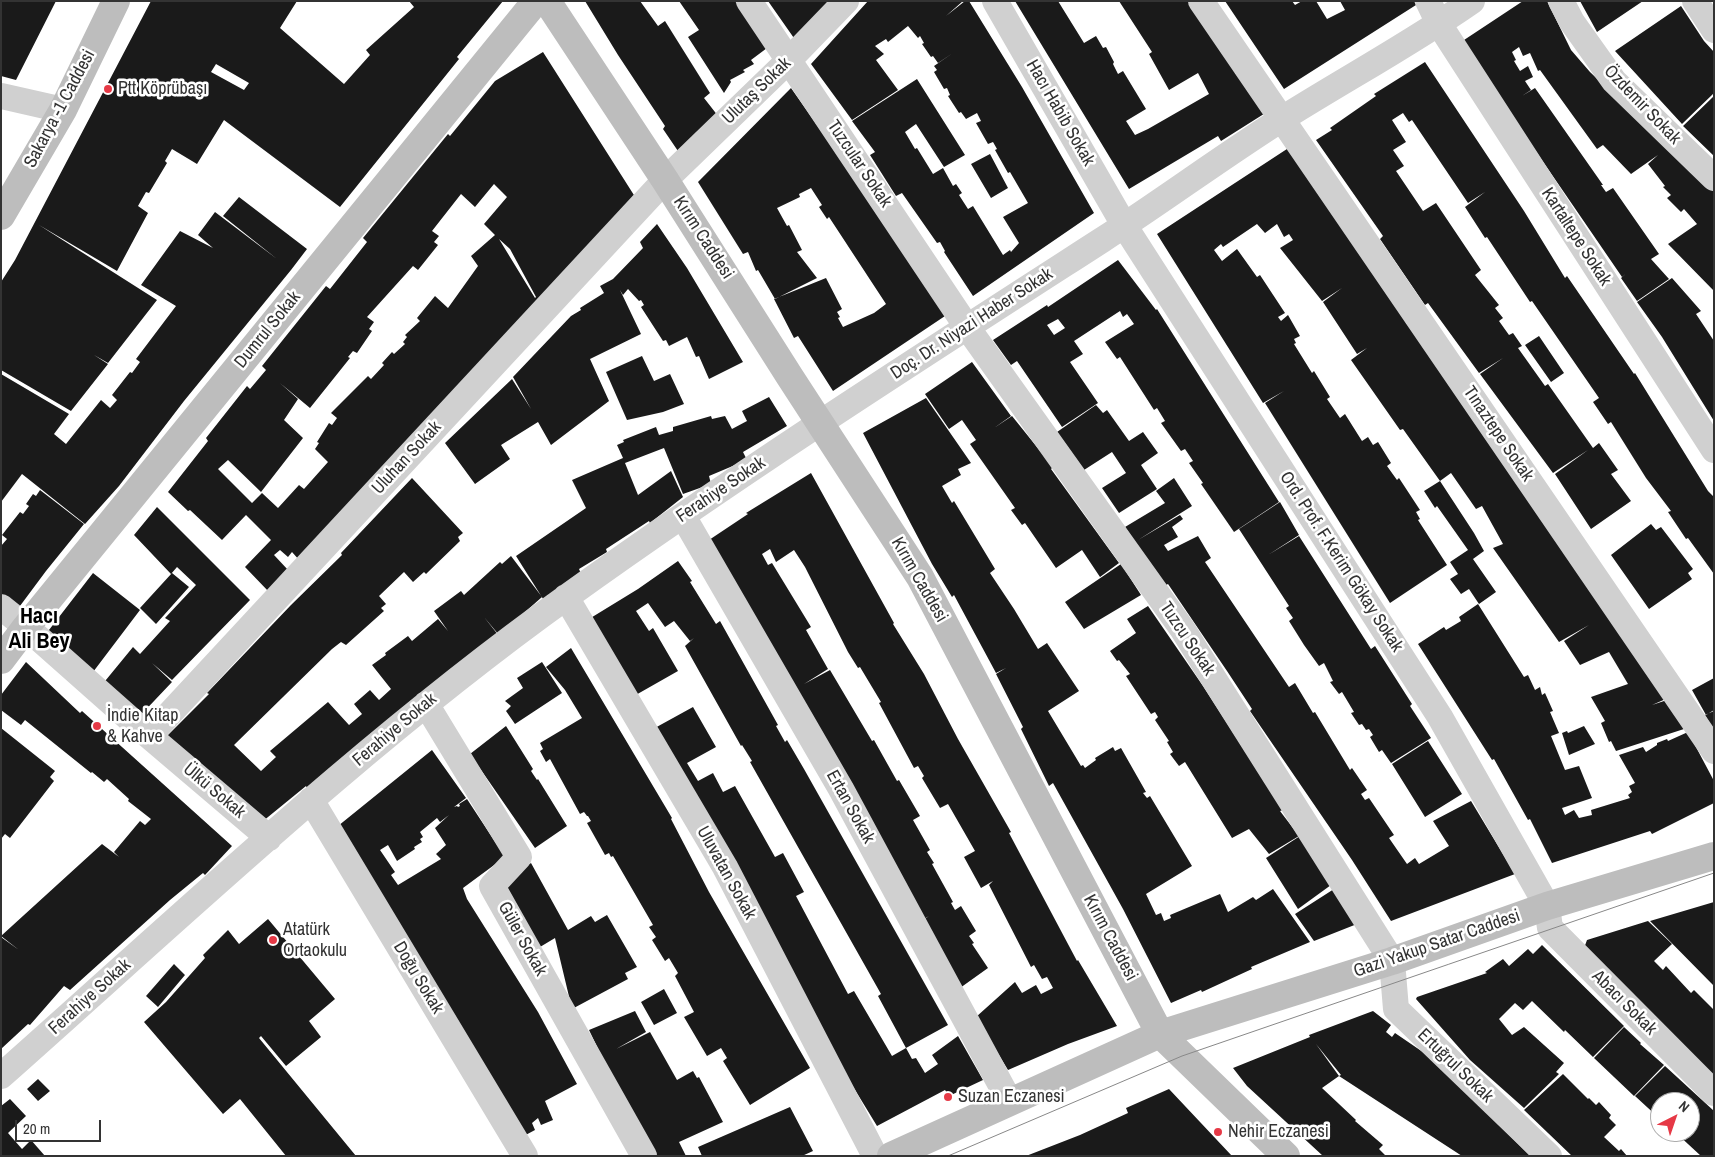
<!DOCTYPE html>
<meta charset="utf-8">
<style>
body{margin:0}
#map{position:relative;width:1715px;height:1157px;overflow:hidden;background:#fff;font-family:"Archivo Narrow",sans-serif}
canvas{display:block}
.frame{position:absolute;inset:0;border:2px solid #333;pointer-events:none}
.north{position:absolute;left:1650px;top:1092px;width:50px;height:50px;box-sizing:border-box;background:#fff;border:1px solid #adadad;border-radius:50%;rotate:41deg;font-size:14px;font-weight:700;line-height:20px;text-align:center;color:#333}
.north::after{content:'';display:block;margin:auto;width:18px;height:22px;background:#e63946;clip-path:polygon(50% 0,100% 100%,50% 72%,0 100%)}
.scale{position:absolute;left:15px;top:1120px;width:86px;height:22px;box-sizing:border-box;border:2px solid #333;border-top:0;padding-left:6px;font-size:15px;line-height:18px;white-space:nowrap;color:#333;-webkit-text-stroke:4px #fff;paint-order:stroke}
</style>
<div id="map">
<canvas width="1715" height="1157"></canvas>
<div class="frame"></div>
<div class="north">N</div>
<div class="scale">20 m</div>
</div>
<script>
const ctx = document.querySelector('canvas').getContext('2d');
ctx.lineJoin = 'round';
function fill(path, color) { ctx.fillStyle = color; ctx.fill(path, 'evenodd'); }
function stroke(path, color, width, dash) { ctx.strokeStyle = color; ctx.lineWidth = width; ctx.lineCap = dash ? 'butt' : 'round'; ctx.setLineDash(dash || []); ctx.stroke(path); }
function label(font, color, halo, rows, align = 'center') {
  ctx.font = font + ' "Archivo Narrow",sans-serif'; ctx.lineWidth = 5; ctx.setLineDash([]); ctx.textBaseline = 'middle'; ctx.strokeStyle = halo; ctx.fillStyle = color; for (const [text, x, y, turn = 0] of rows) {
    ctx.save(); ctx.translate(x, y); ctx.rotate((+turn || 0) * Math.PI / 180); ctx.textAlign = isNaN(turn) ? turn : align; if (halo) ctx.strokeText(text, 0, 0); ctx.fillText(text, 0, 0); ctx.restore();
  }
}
fill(new Path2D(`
 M1,1H56L16,80L1,76Z
 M151,1H297L280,28L344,84L370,55L366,50L414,7L409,1H503L457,57L459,59L340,207L224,120L197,164L172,149L165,161L167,163L149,193L146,192L138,206L148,213L117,271L39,225L157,300L108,363L94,355L108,364L71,411L1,370V282L15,260ZM216,64L249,83L244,90L211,72Z
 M585,1H640L658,26L665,21L710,93L704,98L722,121L680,154L663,129L665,126L618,55Z
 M679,1H735L767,48L751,60L754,64L743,70L745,72L730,80L731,82L724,93L688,37L699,30Z
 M768,1H829L796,41Z
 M868,1H963L946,16L965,1H969L1022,87L1094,213L973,296L944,252L945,251L940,242L937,243L902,193L896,196L870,155L875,152L852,121L917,79L965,155L944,167L916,124L905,132L915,149L917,148L933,174L943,168L953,186L956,184L962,193L959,195L968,209L973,206L1003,255L1010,250L1011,252L1019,243L1003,217L1028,203L1010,172L1008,173L995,150L997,149L993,142L988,144L976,123L981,121L977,113L966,119L961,112L959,113L948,96L950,95L947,88L944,89L934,72L937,70L934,66L953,53L938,63L933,56L931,57L922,44L924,43L920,36L918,38L908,26L888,42L886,39L875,46L884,54L876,60L898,90L852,120L811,64Z
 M1015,1H1058L1084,43L1096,36L1103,48L1106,47L1114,62L1113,64L1118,74L1123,71L1146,109L1126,121L1135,135L1148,129L1209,94L1198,73L1169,90L1149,54L1152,52L1119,1H1193L1267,112L1221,141L1218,136L1129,189Z
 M1225,1H1292L1295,5L1302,1H1316L1327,19L1345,10L1340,1H1414L1416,5L1284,89Z
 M1523,1H1547L1571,50L1590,72L1714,192V291L1668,244L1697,224L1684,209L1681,212L1667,198L1671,195L1663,187L1665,186L1648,164L1658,155L1631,174L1603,145L1597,149L1540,70L1538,71L1530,53L1523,56L1519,47L1512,52L1516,60L1514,61L1520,71L1528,66L1533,77L1525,81L1531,90L1522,96L1535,88L1603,185H1601L1606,192L1613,188L1659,254L1651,259L1669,279L1637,301L1621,278L1627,273L1622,277L1461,42Z
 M1580,1H1643L1597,32Z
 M1681,6L1704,41L1714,52V93L1682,124L1615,51Z
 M543,52L639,203L300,561L292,552L288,557L280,550L274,555L289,571L269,592L245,567L271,540L246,515L222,540L190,510L188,511L168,492L208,441L206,438L247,386L250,389L266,370L262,366L326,286L330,289L367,242L363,238L448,134L450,136L495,81ZM494,184L507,197L484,224L495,235L471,256L478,266L448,308L435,296L417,318L420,321L405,335L407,337L403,342L405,344L394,354L392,352L382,363L384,365L371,379L368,376L331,413L337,418L332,425L329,423L317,442L319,443L315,449L328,462L304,489L299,485L278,508L262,493L252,503L218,469L228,460L261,492L303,438L284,420L298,399L280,383L310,408L350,358L348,357L353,351L357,353L372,331L369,329L374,322L367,317L413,266L418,270L438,245L434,242L439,236L432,231L461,194L475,207ZM499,239L510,249L536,297L535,298Z
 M1425,62L1524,211L1565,278L1567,276L1634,374L1635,373L1708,491L1714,497V574L1688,538L1686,539L1668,512L1671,511L1646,478L1611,422L1608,424L1593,402L1599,398L1532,301L1530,302L1487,237L1485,238L1465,207L1485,192L1468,203L1412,120L1409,122L1403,113L1392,120L1406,142L1393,150L1404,166L1396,171L1423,211L1436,203L1481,270L1475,275L1499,305L1495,308L1503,318L1499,321L1509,335L1513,333L1522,346L1518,348L1545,386L1548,384L1593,448L1599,443L1618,470L1611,474L1631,501L1591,529L1555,474L1588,450L1553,473L1480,374L1503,358L1479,373L1428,303L1425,305L1380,239L1383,236L1316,140L1332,130L1330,128L1376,96L1374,94Z
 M791,88L871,202L945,316L833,391L798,336L794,338L774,299L826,278L842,309L837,312L840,317L838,318L843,327L874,313L886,304L829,217L827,219L819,207L822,205L811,188L799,194L800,197L777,208L787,226L789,225L802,250L797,252L817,278L775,299L758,270L756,271L748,252L743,254L698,182Z
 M1714,96V156L1683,126Z
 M1290,147L1668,698L1652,705L1667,700L1684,729L1616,751L1611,741L1609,742L1601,723L1605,721L1591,697L1628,684L1609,652L1580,665L1564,641L1589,625L1559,642L1493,548L1503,544L1482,506L1476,509L1451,473L1440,481L1474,533L1484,551L1473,559L1496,592L1479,604L1469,589L1461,594L1450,579L1458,574L1450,562L1468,550L1437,506L1435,508L1424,491L1440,481L1403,429L1400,430L1351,360L1367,348L1357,354L1323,302L1342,288L1322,301L1280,248L1293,240L1289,234L1284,237L1277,224L1265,233L1257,224L1223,247L1221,244L1214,250L1222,261L1237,249L1257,277L1260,275L1285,313L1278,317L1281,321L1288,315L1300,336L1294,339L1296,343L1294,344L1312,373L1314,371L1330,397L1327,399L1340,418L1345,414L1362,441L1368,437L1373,445L1378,442L1391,463L1387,466L1397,480L1399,478L1420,510L1416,512L1420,519L1418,520L1447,565L1390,603L1265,403L1284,391L1263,403L1157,234Z
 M990,154L1008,188L991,198L971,164Z
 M239,197L307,249L291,270L184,401L119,486L85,524L22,474L1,502V374L69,414L54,434L66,444L101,400L110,408L117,400L112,395L130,372L132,373L140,362L136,359L176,306L141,285L180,231L213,248L198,235L215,212L277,259L223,216Z
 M657,224L687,268L743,362L709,379L699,356L696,357L687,337L669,346L666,340L663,341L641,307L644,305L641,300L639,301L628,289L623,295L620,290L641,334L590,359L609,401L551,445L538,422L501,445L510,459L475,484L445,443L512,379L531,409L513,377L571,316L581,310L580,308L604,293L600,286L613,279L643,248L640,242Z
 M1118,260L1156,310L1157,309L1279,502L1234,532L1201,484L1203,483L1189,463L1193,461L1185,449L1181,451L1161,423L1165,421L1157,408L1154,410L1120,357L1117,359L1105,342L1134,324L1127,314L1123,317L1120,311L1074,341L1083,354L1070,362L1098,403L1062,427L1017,361L1011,365L993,340L1047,305L1048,307ZM1058,319L1065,328L1054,335L1047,325Z
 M1672,278L1701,311L1696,314L1714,341V421L1662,337L1637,302Z
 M1539,336L1564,373L1551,382L1525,345Z
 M642,356L654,381L670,374L684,404L663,412L627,420L606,372Z
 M972,362L1011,416L994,428L1012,416L1053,467L1051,469L1119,563L1100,577L1082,550L1056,568L1025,523L1022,525L1011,510L1015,508L970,444L976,440L962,420L949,429L925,394Z
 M769,397L787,426L743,452L747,460L709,476L711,484L683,494L664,448L625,463L638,495L671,471L683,497L650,523L649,521L606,549L607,552L579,569L582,576L545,602L516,556L586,508L572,480L623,458L617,445L624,442L623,440L656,427L659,435L673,431V427L711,416L712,419L725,416L732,429L747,421L742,411Z
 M926,398L971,463L958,469L961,475L942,486L952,503L954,501L995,569L990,573L1014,609L1038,649L1047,643L1079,691L1048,711L1081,766L1083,765L1085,768L1096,760L1095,758L1113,747L1115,751L1121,748L1146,792L1143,793L1147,798L1150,796L1192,866L1146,894L1156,915L1161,913L1164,921L1171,918L1170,915L1220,894L1228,912L1253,897L1256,900L1273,889L1310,942L1251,967L1252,969L1202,992L1201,990L1171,1003L1123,909L1053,783L1049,786L1021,729L1023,727L996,674L1006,668L996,673L954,595L952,597L932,564L863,433Z
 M1096,405L1103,413L1107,410L1129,441L1143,432L1158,453L1141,465L1157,489L1119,513L1102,488L1126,473L1112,452L1084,470L1057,432Z
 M811,473L894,623L893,624L924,674L958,739L1011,832L1009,833L1077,961L1078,960L1117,1026L1068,1044L1008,1070L976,1017L1015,982L1022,993L1036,985L1041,994L1053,988L1047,977L1042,979L1034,965L1031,967L989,885L993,881L981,888L964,857L975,851L948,804L940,808L922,778L924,776L918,766L914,768L879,703L881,702L860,667L858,668L848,652L869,639L848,652L805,567L794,550L776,562L770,549L762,554L768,565L772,563L811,627L806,630L828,669L804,684L830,670L872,741L874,740L897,781L899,780L920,816L913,820L930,850L927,852L934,863L932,864L953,902L951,903L955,910L961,906L976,931L969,936L974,943L972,944L988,968L960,988L922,921L929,916L919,922L709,540L748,514L746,513Z
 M412,478L463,533L458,537L460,541L426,574L424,572L413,582L404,572L379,596L386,604L381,608L384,611L346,645L341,642L332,649L234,745L261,771L276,757L270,751L328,702L349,725L362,714L354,704L370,690L379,700L391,689L372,665L386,655L385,653L408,636L412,641L438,619L448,631L434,611L461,591L464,595L500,562L502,564L511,556L542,597L499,635L484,617L499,636L307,788L306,786L257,826L163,740L209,694L207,693L291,605L342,555L341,553Z
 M1174,478L1192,506L1138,540L1180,515L1183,519L1172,527L1178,537L1164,545L1168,551L1198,536L1211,558L1205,562L1289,687L1295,683L1313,713L1315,712L1350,770L1352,768L1367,790L1361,794L1365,800L1369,798L1394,835L1389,838L1407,864L1415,858L1419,864L1449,846L1433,821L1471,801L1515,874L1391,921L1352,860L1250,711L1252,709L1227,671L1168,584L1164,586L1125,527L1165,503L1156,491Z
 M40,490L84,524L46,571L17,610L1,595V546L7,539L2,535L20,512L23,514L29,506L26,504L33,494L36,496Z
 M1280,502L1299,535L1268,555L1299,536L1371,649L1375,646L1412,704L1410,706L1431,738L1391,763L1382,750L1379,752L1370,737L1373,735L1369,729L1366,730L1362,724L1359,725L1351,713L1354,712L1342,692L1339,694L1330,682L1333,681L1324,663L1319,666L1304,645L1289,621L1293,618L1286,608L1289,606L1239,529Z
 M157,507L250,600L172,680L152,663L172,682L137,719L101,686L133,647L140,654L170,621L165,618L196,585L177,567L171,574L134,535Z
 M1651,524L1656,530L1661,527L1693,569L1688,573L1692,579L1649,609L1611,555Z
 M678,561L692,581L690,582L716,624L720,621L778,725L776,726L785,742L787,740L804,769L948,1025L906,1048L878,996L881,994L750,762L752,761L742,745L741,746L685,646L694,638L690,641L674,621L665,627L648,603L636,611L649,631L653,628L678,671L634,696L589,619L638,589Z
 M1121,564L1141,595L1084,629L1065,602Z
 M93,573L140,610L90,676L42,639Z
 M172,573L189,587L156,624L140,608Z
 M1478,604L1524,677L1528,675L1535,690L1540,687L1542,695L1545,693L1553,711L1550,712L1559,733L1551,736L1565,770L1579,766L1592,798L1562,808L1565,815L1574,810L1579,818L1592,815L1591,810L1630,798L1628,795L1632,792L1629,786L1635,783L1619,755L1643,747L1646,752L1657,745V743L1667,739L1668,741L1688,732L1714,781V803L1652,834L1650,831L1552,863L1530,819L1528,820L1494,759L1492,760L1418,644L1444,627L1446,630L1461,621L1459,617Z
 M1148,606L1203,686L1283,810L1280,811L1299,836L1269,854L1249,829L1232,838L1185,762L1179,766L1170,754L1173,752L1167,742L1169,741L1155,720L1158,717L1155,712L1151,714L1126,676L1130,674L1119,660L1117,661L1110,651L1136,633L1127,619Z
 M571,648L672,818L671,819L709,892L810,1068L750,1105L723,1061L727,1058L721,1048L707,1056L684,1017L694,1012L675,976L678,973L669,958L665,961L652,940L656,937L649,927L653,925L613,856L611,857L609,853L605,855L587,823L591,821L588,816H587L584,812L580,814L550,759L546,762L540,751L543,749L540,743L582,718L565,690L546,667Z
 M26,662L80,713L82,711L232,846L205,875L203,873L170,900L70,990L64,986L30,1025L28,1024L1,1049V937L19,950L1,936L102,844L119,857L114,852L140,821L145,825L151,819L128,801L129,799L107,779L104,782L92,772L91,773L25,720L21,725L1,710V695Z
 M542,662L562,693L515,724L506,711L511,706L505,701L523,688L517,678Z
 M1714,678V710L1706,715L1692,690Z
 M693,707L716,747L687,763L698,781L713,773L723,792L735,786L775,857L783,853L804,892L796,896L848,994L854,991L892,1056L906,1048L912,1059L916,1058L925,1073L938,1064L932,1055L958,1036L983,1080L949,1096L945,1090L877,1126L849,1080L653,729Z
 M1714,711V731L1705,715Z
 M506,726L533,769L531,771L537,780L538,779L567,826L535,848L470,754Z
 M1584,726L1595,744L1569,755L1562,733L1567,731L1568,733Z
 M1,728L55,771L50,777L54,781L10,838L5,834L1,839Z
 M1428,741L1462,794L1425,817L1392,764Z
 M432,750L466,798L454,807L457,806L458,807L460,806L459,804L467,799L505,857L463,888L467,899L538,1012L577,1084L545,1101L553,1120L541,1125L538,1118L532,1123L535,1130L520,1138L338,826ZM449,815L435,828L446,845L436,854L441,859L398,885L391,875L395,872L380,850L388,845L397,861L415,849L414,847L422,842L420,839L423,837L420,832L437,818L440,822Z
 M1300,836L1331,885L1298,909L1266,858Z
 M531,863L568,930L591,916L595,922L607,915L637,967L625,973L628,979L572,1009L555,938L540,947L503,880Z
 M1334,889L1357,924L1314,941L1295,914Z
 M1714,902V986L1650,921Z
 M268,919L335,999L309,1021L321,1037L286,1066L261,1036L259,1038L356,1156H286L240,1099L223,1114L144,1022L166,1002L205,958L203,955L228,930L239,944Z
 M1648,921L1672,944L1654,961L1663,970L1666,966L1691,993L1694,990L1714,1010V1078L1583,951L1587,940Z
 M1542,945L1624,1026L1593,1057L1565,1030L1564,1032L1532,1001L1523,1010L1515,1003L1499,1019L1512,1035L1524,1027L1564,1063L1556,1072L1559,1074L1524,1108L1470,1060L1416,999L1417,997L1487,973L1485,972L1503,959L1509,966L1528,949L1533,954Z
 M174,964L185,975L158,1007L146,996Z
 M664,989L677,1013L654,1025L641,1002Z
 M635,1011L646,1032L616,1049L650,1032L677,1080L693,1071L697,1078L699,1077L723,1122L679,1142L686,1156H650L589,1030Z
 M1373,1011L1391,1025L1386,1032L1392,1037L1395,1033L1436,1061L1530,1156H1462L1339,1076L1341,1075L1316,1044L1339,1076L1322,1088L1356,1120L1355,1121L1383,1145L1379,1149L1386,1156H1323L1247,1086L1233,1068L1310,1037L1309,1035Z
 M1624,1027L1641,1043L1640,1044L1664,1065L1634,1096L1594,1058Z
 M1665,1066L1714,1111V1156H1701L1675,1132H1690V1102H1660V1119L1635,1096Z
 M1563,1074L1588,1099L1589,1098L1596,1105L1599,1102L1611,1115L1609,1118L1616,1125L1604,1137L1619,1151L1621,1149L1627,1156H1572L1524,1110Z
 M38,1079L50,1091L38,1101L27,1089Z
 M1169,1089L1232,1156H1026L1080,1135L1128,1113L1126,1108Z
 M10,1099L26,1116L8,1133L22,1149L31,1140L45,1156H1V1106Z
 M790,1107L813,1151L802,1156H702L698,1147Z`), '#1a1a1a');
stroke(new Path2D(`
 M749,1L967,327L1183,630L1392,961L1396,1009L1549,1156
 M995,1L1124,225L1440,717L1547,906L1550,928L1714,1093
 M1201,1L1714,751
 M1428,1L1439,24L1714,450
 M1561,1L1572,22L1614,81L1714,178
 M1695,1L1714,30
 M1,96L63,110
 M683,516L841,789L1010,1102
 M566,597L725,867L875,1156
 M1,607L26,627L149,736L269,838
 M426,704L519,857L492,886L644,1156
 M149,736L665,180L789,60L846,1
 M311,800L525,1156
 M1,1076C186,912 367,740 568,596C742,471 922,356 1102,240C1164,200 1223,156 1285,117C1347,78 1412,43 1472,1`), '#d0d0d0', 26);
stroke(new Path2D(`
 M547,1L665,180L790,377L920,577L1160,1034L1286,1156
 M1,216L63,110L116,1
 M1,660L26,627L536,1
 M891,1156L1160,1034L1392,961L1547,906L1714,856`), '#bdbdbd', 28);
stroke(new Path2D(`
 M948,1156L1182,1056L1714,873`), '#888', 1);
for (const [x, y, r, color] of [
 [108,89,5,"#e63946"],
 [97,726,5,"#e63946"],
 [273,940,5,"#e63946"],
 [948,1097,5,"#e63946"],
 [1218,1132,5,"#e63946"]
]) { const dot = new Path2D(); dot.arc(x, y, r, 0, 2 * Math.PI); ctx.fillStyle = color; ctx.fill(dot); stroke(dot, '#fff', 2); }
label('18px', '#333', '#fff', [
 ["Ptt Köprübaşı",118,89],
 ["İndie Kitap",107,716],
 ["& Kahve",107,737],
 ["Atatürk",283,930],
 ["Ortaokulu",283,951],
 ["Suzan Eczanesi",958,1097],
 ["Nehir Eczanesi",1228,1132]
], 'left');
label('18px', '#333', '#fff', [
 ["Ulutaş Sokak",757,91,-44],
 ["Özdemir Sokak",1642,105,46],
 ["Sakarya -1 Caddesi",60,109,-62],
 ["Hacı Habib Sokak",1060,113,60],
 ["Tuzcular Sokak",859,164,56],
 ["Kartaltepe Sokak",1576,237,57],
 ["Kırım Caddesi",703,238,57],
 ["Doç. Dr. Niyazi Haber Sokak",972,324,-33],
 ["Dumrul Sokak",268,330,-51],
 ["Tınaztepe Sokak",1498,434,56],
 ["Uluhan Sokak",407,458,-47],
 ["Ferahiye Sokak",721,490,-34],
 ["Ord. Prof. F.Kerim Gökay Sokak",1341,562,57],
 ["Kırım Caddesi",919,580,60],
 ["Tuzcu Sokak",1187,639,56],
 ["Ferahiye Sokak",395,730,-40],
 ["Ülkü Sokak",214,791,40],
 ["Ertan Sokak",850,807,61],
 ["Uluvatan Sokak",726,873,61],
 ["Kırım Caddesi",1110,938,62],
 ["Güler Sokak",522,939,61],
 ["Gazi Yakup Satar Caddesi",1437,944,-19],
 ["Doğu Sokak",418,978,59],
 ["Ferahiye Sokak",90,997,-42],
 ["Abacı Sokak",1624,1003,45],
 ["Ertuğrul Sokak",1455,1066,44]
]);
label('bold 22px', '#000', '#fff', [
 ["Hacı",39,617],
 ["Ali Bey",39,642]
]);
</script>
